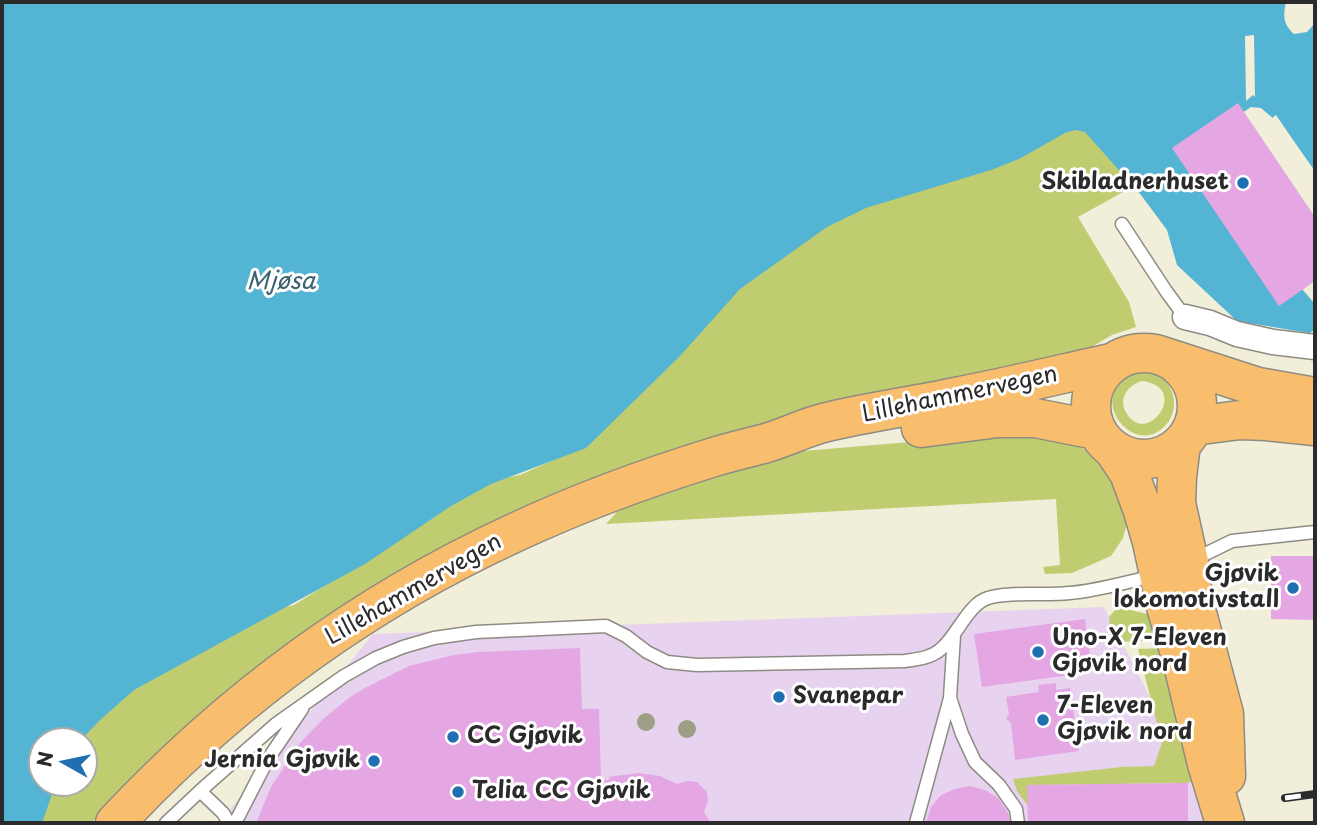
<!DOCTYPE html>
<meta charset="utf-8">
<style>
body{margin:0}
#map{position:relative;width:1317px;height:825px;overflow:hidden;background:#f1eeda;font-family:"Playpen Sans",sans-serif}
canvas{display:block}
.frame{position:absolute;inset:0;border:4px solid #2b2b2b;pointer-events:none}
.north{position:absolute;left:28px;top:727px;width:70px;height:70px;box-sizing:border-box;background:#fff;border:2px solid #aaa;border-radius:50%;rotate:279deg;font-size:19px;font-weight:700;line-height:28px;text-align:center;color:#2b2b2b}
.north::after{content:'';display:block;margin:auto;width:24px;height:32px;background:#1f6fb2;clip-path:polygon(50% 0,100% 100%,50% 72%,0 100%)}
</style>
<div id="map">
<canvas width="1317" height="825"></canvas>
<div class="frame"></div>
<div class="north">N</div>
</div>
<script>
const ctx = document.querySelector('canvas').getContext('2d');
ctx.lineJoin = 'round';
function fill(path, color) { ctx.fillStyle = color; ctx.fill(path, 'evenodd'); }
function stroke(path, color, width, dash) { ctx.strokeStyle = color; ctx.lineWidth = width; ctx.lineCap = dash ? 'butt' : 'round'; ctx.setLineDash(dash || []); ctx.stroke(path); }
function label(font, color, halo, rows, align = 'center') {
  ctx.font = font + ' "Playpen Sans",sans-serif'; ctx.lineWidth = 6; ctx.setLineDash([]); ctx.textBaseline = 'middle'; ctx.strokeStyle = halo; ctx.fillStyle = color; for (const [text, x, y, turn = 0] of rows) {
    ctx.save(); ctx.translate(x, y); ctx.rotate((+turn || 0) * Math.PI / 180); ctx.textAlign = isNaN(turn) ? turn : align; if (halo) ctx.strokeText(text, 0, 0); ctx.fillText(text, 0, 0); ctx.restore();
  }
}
fill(new Path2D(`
 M1104,607L1203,801L1204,823H219L373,634Z`), '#e7d2ef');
fill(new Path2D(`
 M1033,60L1134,186L1078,217L1129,302L1136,327L1112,335L1088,349L935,390L679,447L504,517L346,606L204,710L91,823H35L53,783H84V741H71L82,723L250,615L294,605L345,573L475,484L520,475L569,453L734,282Z
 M1140,373C1148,373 1154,374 1161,378C1175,387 1178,407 1169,421C1137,467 1077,390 1140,373ZM1142,381C1191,387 1148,447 1127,414C1117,399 1128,385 1142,381Z
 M1015,433L1074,443L1085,450L1114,480L1125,514L1126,527L1123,538L1111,556L1072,573L1045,574L1043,567L1060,565L1056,499L606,524L624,504L792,452Z
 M1118,607L1147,614L1158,621L1165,640L1116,642C1114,633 1109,626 1109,617Z
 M1166,648L1202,780L1186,783L1029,785L1028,806L1017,791L1013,779L1122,767L1154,766L1162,743L1138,649Z`), '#bfcd70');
fill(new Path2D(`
 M2,2H1286C1283,16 1283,24 1294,34L1307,32L1315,23V171L1282,126L1261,108L1251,107L1196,144L1230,206L1315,304V330L1309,333L1237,321L1177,265L1167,230L1141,195L1085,132L1075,130L1065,133L1019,159L991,170L866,208L827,227L740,289L680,356L586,448L491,484L451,506L365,564L134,690L100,720L80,741H42V783H56L42,823H2Z`), '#54b4d3');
fill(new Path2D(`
 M1254,35L1255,97L1253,95L1246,101L1245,36Z
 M1276,115L1311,166L1315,175L1313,173L1271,119Z`), '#f1eeda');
fill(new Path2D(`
 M1238,103L1315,217V281L1279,306L1172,148Z
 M1271,556H1315V620L1271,619Z
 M1085,619L1092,672L982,687L974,634Z
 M580,648L582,709H599L601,780H609V777L615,776L639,773L660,776L677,784L688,781L697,782L707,792L708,801L704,812L711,823H256L271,787L300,743L323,719L350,697L365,688L409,666L454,655L478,652Z
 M1056,683V690L1070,688L1079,751L1015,760L1011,723L1006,719L1009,714L1006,697L1039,692L1038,685Z
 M1186,783H1188V823H1028L1027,785Z
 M970,786L985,790L998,798L1008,813L1011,823H926L931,807L941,795L955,789Z`), '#e5a7e3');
const service = new Path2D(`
 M1122,224L1166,291L1185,317
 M1193,560L1232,541L1315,532
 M950,698L962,734L975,762L999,785L1016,809L1018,823
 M200,791L223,813L229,823
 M166,823L200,791L276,724L344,676L376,658L403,647L434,638L476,632L606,626L626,636L647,652L667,662L697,665L905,661C918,659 931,658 941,649C957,636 968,604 988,598C1009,591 1045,596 1069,593C1097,591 1126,582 1154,576
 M235,823L268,759L302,709
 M916,823L950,698L954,635`);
const minor = new Path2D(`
 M1185,317L1210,323L1237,334L1273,342L1315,347`);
const primary = new Path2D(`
 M1181,444L1177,477L1176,503L1189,562L1193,598L1224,714L1226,776
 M1113,449L1129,473L1142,508L1152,542L1166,607L1182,660L1207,764L1225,823`);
const trunk = new Path2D(`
 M1091 406a53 53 0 1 1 106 0a53 53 0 1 1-106 0Z
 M1165,357L1258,387L1315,397
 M1193,426L1240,420L1266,421L1315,426
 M921,428L998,418H1035L1096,430
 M115,823C228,702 362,603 514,533C578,503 646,478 714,457C730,452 747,448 763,444C785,438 805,427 827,422C869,412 912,406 955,397C1008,387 1061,374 1115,362`);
stroke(service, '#8e8c82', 15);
stroke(minor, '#8e8c82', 27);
stroke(primary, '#8e8c82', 41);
stroke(trunk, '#8e8c82', 41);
stroke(service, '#fff', 12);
stroke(minor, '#fff', 24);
stroke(primary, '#f9be6d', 38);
stroke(trunk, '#f9be6d', 38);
const rail = new Path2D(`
 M1285,798L1315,794`);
stroke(rail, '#2b2b2b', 8);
stroke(rail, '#fff', 5, [16]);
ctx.fillStyle = '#9c9e85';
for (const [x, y] of [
 [646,722],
 [687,729]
]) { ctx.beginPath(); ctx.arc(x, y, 9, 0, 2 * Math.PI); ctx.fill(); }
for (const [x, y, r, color] of [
 [1243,183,7,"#1f6fb2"],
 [1293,588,7,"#1f6fb2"],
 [1038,652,7,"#1f6fb2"],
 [779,697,7,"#1f6fb2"],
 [1043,720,7,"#1f6fb2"],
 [453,737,7,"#1f6fb2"],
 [374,761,7,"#1f6fb2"],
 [458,792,7,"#1f6fb2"]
]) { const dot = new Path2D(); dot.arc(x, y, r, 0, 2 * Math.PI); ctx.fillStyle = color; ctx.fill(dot); stroke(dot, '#fff', 2.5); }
label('bold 23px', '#2b2b2b', '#fff', [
 ["Skibladnerhuset",1229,183,"right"],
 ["Gjøvik",1279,575,"right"],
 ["lokomotivstall",1279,601,"right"],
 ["Uno-X 7-Eleven",1052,639],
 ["Gjøvik nord",1052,665],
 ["Svanepar",793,697],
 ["7-Eleven",1057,707],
 ["Gjøvik nord",1057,733],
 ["CC Gjøvik",467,737],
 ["Jernia Gjøvik",360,761,"right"],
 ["Telia CC Gjøvik",472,792]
], 'left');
label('23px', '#2b2b2b', '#fff', [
 ["Lillehammervegen",960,395,-12],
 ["Lillehammervegen",414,590,-30]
]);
label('italic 24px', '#3b626e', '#fff', [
 ["Mjøsa",281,282]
]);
</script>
